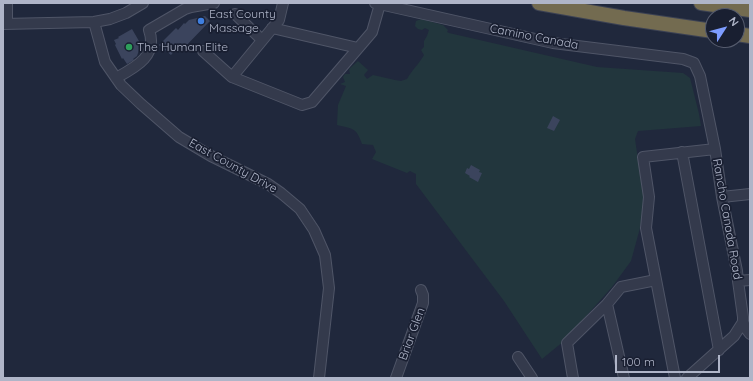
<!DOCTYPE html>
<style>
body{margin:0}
#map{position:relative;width:753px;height:381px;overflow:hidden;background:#20283c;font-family:Quicksand,sans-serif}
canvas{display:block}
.frame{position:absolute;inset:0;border:4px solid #afb5c8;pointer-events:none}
.north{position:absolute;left:705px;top:8px;width:40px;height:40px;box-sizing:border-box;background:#191f31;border:1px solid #555b6d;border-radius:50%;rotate:54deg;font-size:11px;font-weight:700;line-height:16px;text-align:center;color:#afb5c8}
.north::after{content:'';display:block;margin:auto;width:14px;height:18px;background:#7d9cff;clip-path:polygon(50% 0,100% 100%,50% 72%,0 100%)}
.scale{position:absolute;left:615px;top:355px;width:105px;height:18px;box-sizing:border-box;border:2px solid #afb5c8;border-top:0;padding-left:5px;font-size:12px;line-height:14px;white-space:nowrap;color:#afb5c8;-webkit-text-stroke:3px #191f31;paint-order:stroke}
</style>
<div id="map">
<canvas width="753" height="381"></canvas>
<div class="frame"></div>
<div class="north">N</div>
<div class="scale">100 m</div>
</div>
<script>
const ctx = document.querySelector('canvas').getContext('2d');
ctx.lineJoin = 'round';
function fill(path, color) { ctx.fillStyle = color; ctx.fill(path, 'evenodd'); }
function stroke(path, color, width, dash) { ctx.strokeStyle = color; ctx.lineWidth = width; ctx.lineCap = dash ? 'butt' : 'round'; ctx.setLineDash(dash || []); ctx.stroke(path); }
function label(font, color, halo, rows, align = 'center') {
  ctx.font = font + ' Quicksand,sans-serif'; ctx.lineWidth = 3.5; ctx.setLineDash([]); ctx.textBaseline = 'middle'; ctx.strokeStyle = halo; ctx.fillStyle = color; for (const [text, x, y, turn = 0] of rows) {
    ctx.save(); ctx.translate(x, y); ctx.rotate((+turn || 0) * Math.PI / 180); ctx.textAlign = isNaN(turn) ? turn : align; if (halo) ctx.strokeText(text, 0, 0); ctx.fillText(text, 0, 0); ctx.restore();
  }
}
fill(new Path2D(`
 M421,19L443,25L448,30L447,32L449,33L597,67L683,73L690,78L699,114L701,126L638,131L635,139L644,200V207L640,228L631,261L612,287L564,341L542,359L504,301L416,184V174L410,171L407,173L372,159L376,152L373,145L362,144C356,127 353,129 337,125L338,105L346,86L340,84L345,82L343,77L345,74H350L349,69L358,61L368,70L364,75L367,79L373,75L395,80L401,81L407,79C412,70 419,64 424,55L421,50L424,47V41L427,36L429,30L425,28L422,30L418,29L415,26L416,21Z`), '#22363d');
fill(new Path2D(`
 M205,16L210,21L180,52L176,49L171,55L159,45L176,28L178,30L184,23L185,24L189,20Z
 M132,29L143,48L139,50L137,56L133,59L134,60L127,64L123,58L122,59L115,45L116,44L114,40L119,38L118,37Z
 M553,116L560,120L554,131L547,128Z
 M471,165L480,170L479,172L482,173L478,182L469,177L470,176L465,173L467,168L469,169Z`), '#3b445d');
const minor = new Path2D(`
 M375,3L553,43L683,59L694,63L700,76L715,149L722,197L737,271L738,281L743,317V322L734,336L687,378
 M191,7L214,3
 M235,14L262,40
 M94,22L105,62L121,85L141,104L179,137L211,156L268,184L281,193L300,209L314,230L325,255L329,288L319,378
 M3,24L94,22L110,19L126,13L143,3
 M7,24V3
 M272,28L358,48
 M203,51L232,77L279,20L283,3
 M232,77L302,105L312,102L372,32L380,4
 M116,78C136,67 158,56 149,30L185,9L191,7L189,3
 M682,152L719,350
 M722,197L750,194
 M738,281L750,280
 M743,322L747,330L750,334
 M518,357L532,378
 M396,378L423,303V295L421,290
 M573,378L567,343L607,304
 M624,378L607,304L621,287L656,280
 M675,378L646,228L649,197L643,157L715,149`);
const highway = new Path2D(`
 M539,3L624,18L713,31
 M701,3L750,10
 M737,34L750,36`);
stroke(minor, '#4f5567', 12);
stroke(highway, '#3c4254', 16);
stroke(minor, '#343a4c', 10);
stroke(highway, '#736b50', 14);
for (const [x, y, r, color] of [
 [201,21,4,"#3f7fe0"],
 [129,47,4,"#2e9e5b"]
]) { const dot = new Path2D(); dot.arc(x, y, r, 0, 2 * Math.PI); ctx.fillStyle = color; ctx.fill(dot); stroke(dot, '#191f31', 1.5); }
label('12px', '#afb5c8', '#191f31', [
 ["East County",209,14],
 ["Massage",209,28],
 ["The Human Elite",137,47]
], 'left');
label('12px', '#afb5c8', '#191f31', [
 ["Camino Canada",534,37,11],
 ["East County Drive",233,166,29],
 ["Rancho Canada Road",727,219,80],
 ["Briar Glen",412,334,-70]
]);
</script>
